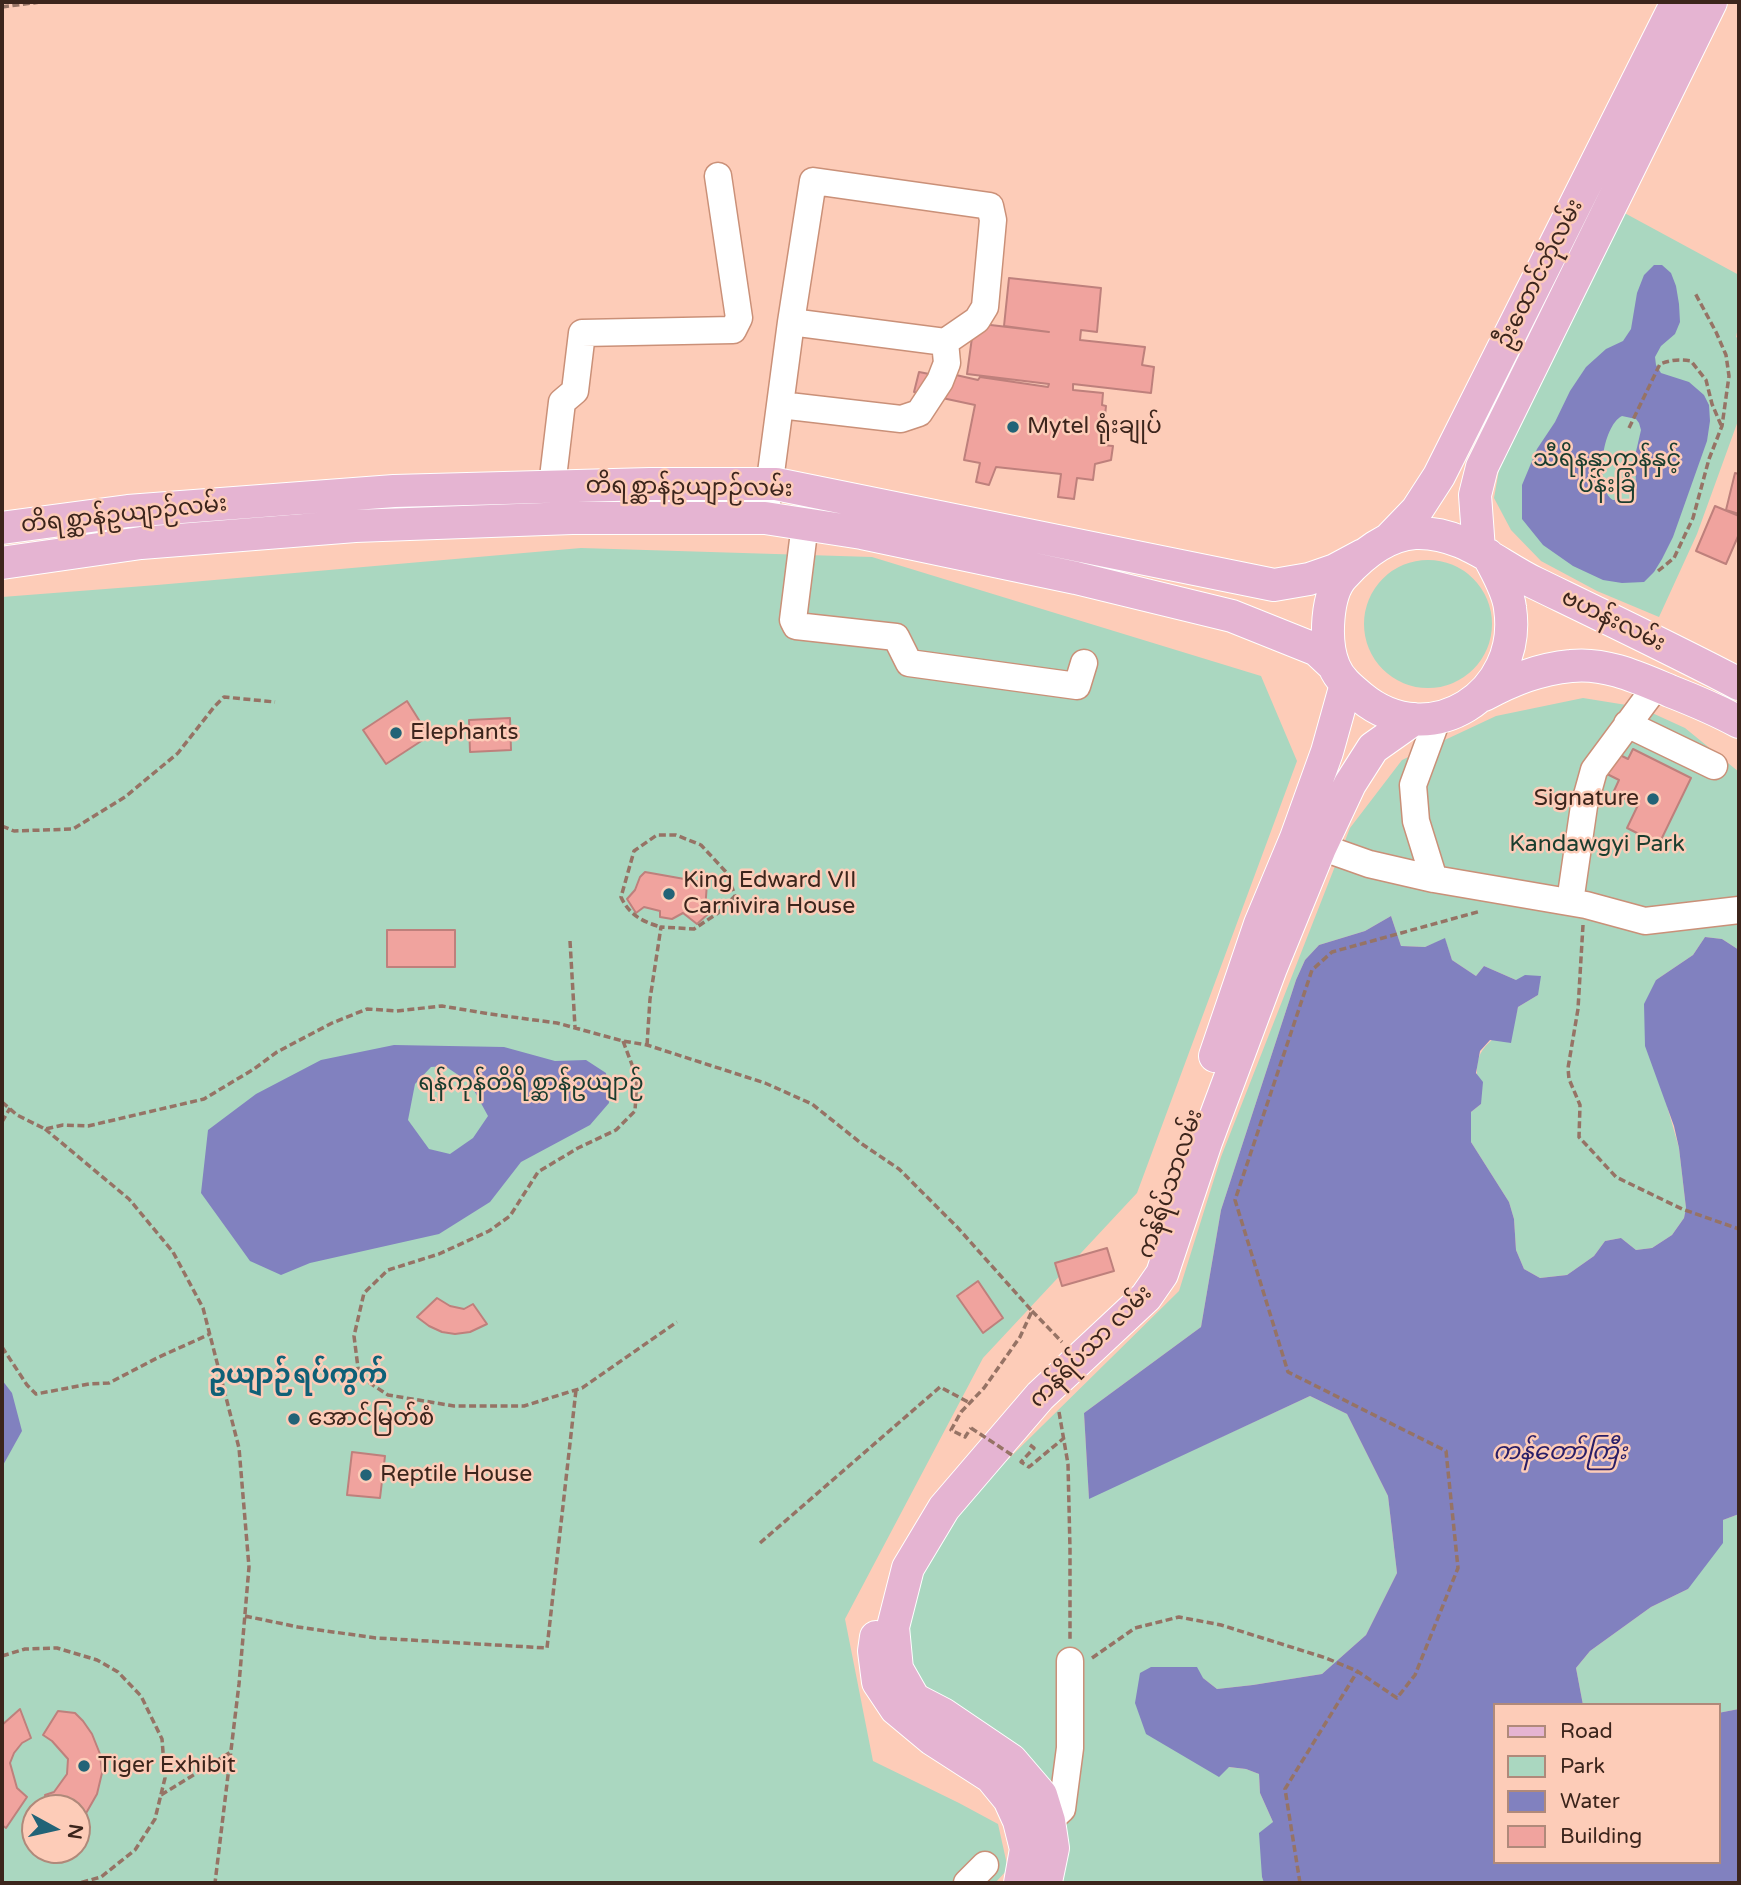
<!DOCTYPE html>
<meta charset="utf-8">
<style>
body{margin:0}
#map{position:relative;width:1741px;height:1885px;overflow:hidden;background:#fdccb8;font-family:"Varela Round",sans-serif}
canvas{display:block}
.frame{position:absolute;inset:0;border:4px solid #3c251c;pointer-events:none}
.legend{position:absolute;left:1493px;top:1703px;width:228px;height:161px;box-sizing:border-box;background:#fdccb8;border:2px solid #b0897a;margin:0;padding:9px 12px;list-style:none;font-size:21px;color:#3c251c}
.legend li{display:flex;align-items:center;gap:14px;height:35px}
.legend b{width:35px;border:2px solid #b0897a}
.north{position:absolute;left:21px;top:1794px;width:70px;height:70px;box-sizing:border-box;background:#fdccb8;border:2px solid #b0897a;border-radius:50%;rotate:98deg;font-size:19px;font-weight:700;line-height:28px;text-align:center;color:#3c251c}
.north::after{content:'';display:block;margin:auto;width:24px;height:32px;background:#226377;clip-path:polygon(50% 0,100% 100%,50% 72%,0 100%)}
</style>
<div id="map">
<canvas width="1741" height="1885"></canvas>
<div class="frame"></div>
<ul class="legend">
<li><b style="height:9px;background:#e5b4d2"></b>Road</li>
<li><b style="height:19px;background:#aad7c0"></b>Park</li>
<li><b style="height:19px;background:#8181bf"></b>Water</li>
<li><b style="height:19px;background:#f0a39e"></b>Building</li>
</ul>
<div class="north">N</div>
</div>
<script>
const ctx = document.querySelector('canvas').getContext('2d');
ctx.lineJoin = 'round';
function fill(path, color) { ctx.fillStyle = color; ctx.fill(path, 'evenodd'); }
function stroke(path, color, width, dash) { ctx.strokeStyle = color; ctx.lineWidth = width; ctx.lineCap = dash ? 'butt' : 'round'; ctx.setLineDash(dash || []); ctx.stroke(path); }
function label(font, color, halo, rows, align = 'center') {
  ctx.font = font + ' "Varela Round","Noto Sans Myanmar",sans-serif'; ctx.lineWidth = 5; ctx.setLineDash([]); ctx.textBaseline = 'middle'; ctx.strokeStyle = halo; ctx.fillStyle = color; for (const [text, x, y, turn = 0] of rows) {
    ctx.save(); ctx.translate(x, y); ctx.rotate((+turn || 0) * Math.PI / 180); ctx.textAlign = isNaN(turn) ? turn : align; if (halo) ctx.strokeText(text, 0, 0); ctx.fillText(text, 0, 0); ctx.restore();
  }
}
fill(new Path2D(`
 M1619,210L1739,275V323L1736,337L1739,339V418L1697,534L1659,617L1597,591L1541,561L1511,530L1494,498L1502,453Z
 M581,548L872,557L1261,676L1297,761L1137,1193L983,1358L845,1619L873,1761L959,1803L998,1824L1008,1869L995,1883H2V597L157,585ZM35,1808H77V1850H35Z
 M1364 624a64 64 0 1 1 128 0a64 64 0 1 1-128 0Z
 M1583,698L1639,707L1685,728L1739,772V950L1722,939L1705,937L1693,955L1656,980L1667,1106L1679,1148L1686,1208L1684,1218L1672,1235L1652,1248L1636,1250L1621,1238L1605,1241L1594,1256L1567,1275L1540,1278L1524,1269L1516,1250L1514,1219L1509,1202L1471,1142V1112L1481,1104C1473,1055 1474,1052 1514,1023L1518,1007L1538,995L1516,980L1484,966L1476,976L1452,960L1445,939L1425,947L1401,946L1391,916L1365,931L1319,945L1305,960L1296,980L1221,1210L1201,1327L1084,1413L1089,1498L1310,1396L1347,1414L1388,1496L1397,1573L1366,1635L1322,1674L1253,1685L1217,1689L1203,1678L1228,1767L1246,1769L1259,1774L1260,1793L1273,1822L1262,1876L1264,1883H1052L945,1708L912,1669L906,1634L924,1568L974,1493L1179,1291L1221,1157L1350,828L1402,760L1496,716Z
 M1739,1514V1709L1718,1713V1705H1583L1576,1668L1590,1651L1651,1607L1688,1589L1723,1520Z`), '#aad7c0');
fill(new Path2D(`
 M1654,265H1662L1671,273L1676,286L1679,304L1680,322L1675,334L1661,346L1655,357L1656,365L1661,373L1689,382L1704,395L1709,405L1710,421L1707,441L1673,537L1662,559L1654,572L1644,582L1622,583L1603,580L1573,566L1543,545L1522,519V485L1537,449L1555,422L1570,391L1586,367L1606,349L1623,341L1631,329L1637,293L1644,275ZM1622,416L1636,419L1639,423L1641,430L1635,456L1636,485L1630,499L1613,500C1594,488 1602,426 1622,416Z
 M1391,916L1401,946L1425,947L1445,938L1452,960L1476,976L1484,966L1516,980L1525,975L1541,976L1538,995L1518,1007L1511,1043L1490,1040L1480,1051L1476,1073L1483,1082L1481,1104L1471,1112V1142L1509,1202L1514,1219L1516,1250L1524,1269L1540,1278L1567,1275L1594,1256L1605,1241L1621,1238L1636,1250L1652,1248L1672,1235L1684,1218L1686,1208L1679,1148L1674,1126L1645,1046L1644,1004L1656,980L1693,955L1705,937L1722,939L1739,950V1514L1723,1520V1543L1688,1589L1651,1607L1590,1651L1576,1668L1583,1705H1494V1862H1718V1713L1739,1709V1883H1264L1262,1877L1259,1833L1273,1822L1260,1793L1259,1774L1246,1769L1229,1767L1219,1777L1146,1734L1135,1703L1140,1673L1151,1667H1197L1203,1678L1217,1689L1253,1685L1322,1674L1366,1635L1397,1573L1388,1496L1347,1414L1310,1396L1089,1499L1084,1413L1201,1327L1221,1210L1296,980L1305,960L1319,945L1365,931Z
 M394,1045L504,1047L555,1061L586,1060L606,1073L609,1103L590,1125L521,1162L490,1202L439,1234L310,1263L281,1275L250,1261L201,1193L208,1130L256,1094L321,1060ZM445,1066L470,1083L488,1116L473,1138L450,1154L429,1149L408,1120L415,1084L431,1067Z
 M2,1380L12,1393L22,1431L2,1467Z`), '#8181bf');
const building = new Path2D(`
 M1009,278L1101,288L1097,332L1081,330L1080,340L1145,347L1142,365L1154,367L1151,393L1073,384V390L1103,393L1102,405L1106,406L1102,445L1113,446L1111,460L1095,464L1093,480L1077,478L1074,499L1058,497L1061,474L996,467L989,485L976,482L980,463L964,460L975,405L914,392L919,372L955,379L956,375L978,380L980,377L1048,387L1049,384L967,374L974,323L1049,332L1004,326Z
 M1735,473L1739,474V514L1726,510Z
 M1715,506L1739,516V534L1726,564L1696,551Z
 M407,701L429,736L386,764L363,730Z
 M510,718L511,750L470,752L469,720Z
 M1633,749L1691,778L1659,844L1627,828L1638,805L1613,793L1619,780L1599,770L1610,750L1628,759Z
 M645,872L707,883L705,911L708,914L697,924L683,913L672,919L660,917V911L644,907L636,913L627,899L635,890L640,877Z
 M387,930H455V967H387Z
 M1107,1248L1114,1271L1062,1286L1055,1263Z
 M978,1281L1003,1318L983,1333L957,1296Z
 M437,1298L450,1306L464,1309L473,1304L487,1324L470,1332L455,1334L442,1332L429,1326L417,1317Z
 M352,1452L385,1456L380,1498L347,1495Z
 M20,1709L31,1738L22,1743L14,1753L10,1763L17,1788L27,1797L6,1828L2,1825V1725Z
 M58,1711L75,1713L83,1721L92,1734L100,1754L102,1773L97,1794L85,1815L77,1821V1808H48L45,1795L54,1792L67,1774L68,1759L52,1741L43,1735Z`);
fill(building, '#f0a39e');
stroke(building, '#be807c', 2);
const minor = new Path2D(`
 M780,405L901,419L919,413L940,381L947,363L945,342
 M552,486L562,402L575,391L582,333L733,330L739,318L718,176
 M765,518L791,322L813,181L990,206L993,220L985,307L977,320L945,342L791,322
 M805,524L793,620L796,626L896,637L909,663L1077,686L1084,663
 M1627,724L1714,766
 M1304,841L1369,864L1434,879L1586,905L1645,921L1739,910
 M1434,879L1416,821L1413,785L1438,717
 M1570,902L1584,806L1594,770L1657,685
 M1049,1821L1062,1809L1070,1748V1661
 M967,1883L985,1865`);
const major = new Path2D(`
 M2,528L128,511L394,491L650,484H776L1274,585L1309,579L1335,570L1363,555
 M1390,538L1417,510L1439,476L1677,2
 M1479,550L1475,495L1482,467L1711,2
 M1488,555C1496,571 1508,590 1510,608C1523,694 1430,754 1361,697C1350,688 1339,679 1334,666C1324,642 1326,593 1344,575C1363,554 1386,535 1415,533C1462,531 1496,564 1535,583C1603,616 1672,649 1739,684
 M2,563L141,543L355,526L572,518H765L862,533L1076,578L1232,616L1317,650L1333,665
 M1484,695C1512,680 1539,669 1571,666C1605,662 1639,678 1670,691C1693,700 1717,710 1739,722
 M1215,1056L1260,924L1296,838L1327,752L1346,684
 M876,1637L874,1651L878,1682L896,1709L932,1739L991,1777L1009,1799L1019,1821L1026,1849L1020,1883
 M1043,1883L1047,1877L1053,1848L1049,1821L1041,1795L1011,1760L943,1714L914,1699L897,1669L893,1627L908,1568L944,1508L1040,1396L1146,1297L1162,1274L1206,1142L1271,968L1320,848L1350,784L1373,748L1414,719`);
stroke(minor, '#ca9078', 29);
stroke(major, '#fff', 34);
stroke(new Path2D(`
 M2,7L40,2
 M1629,428L1660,364C1671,360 1679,359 1691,361L1706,380L1712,404L1721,425
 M1658,571L1674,558L1693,518L1709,459L1722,426L1729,376L1726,355L1716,332L1695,293
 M2,826L14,831L73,829L125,797L178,753L214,707L224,697L275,702
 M1583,925L1578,1009L1568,1068L1569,1079L1580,1105L1579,1137L1616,1177L1682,1209L1739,1229
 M570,941L575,1027
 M623,1041L637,1078L635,1111L616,1130L578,1148L538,1172L510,1216L489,1231L439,1254L388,1270L364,1293L354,1336L359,1376L388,1395L454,1406H524L582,1388L677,1322
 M647,1045L650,999L661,927L694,929L718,913L735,896L727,873L701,845L676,835H657L634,851L621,897C629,915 643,922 661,927
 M2,1102L17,1115L45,1129L63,1125L88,1126L204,1099L254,1069L277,1052L332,1023L367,1009L396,1011L442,1006L490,1014L557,1023L623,1041L647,1045L765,1083L812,1104L862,1144L899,1169L958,1228L1032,1311L1020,1337L984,1388L961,1412L951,1430L965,1437L971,1428
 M2,1122L10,1108
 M45,1129L129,1199L173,1252L203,1308L239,1448L249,1567L239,1684L215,1883
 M1032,1311L1062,1342
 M2,1347L27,1385L36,1394L89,1384L109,1383L159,1357L210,1334
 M1059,1412L1068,1464L1070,1549V1641
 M1030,1445L1034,1448L1021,1462L1029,1467L1064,1438
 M760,1543L940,1387L970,1403
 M245,1616L298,1627L376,1638L547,1648L576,1390
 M2,1656L25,1649L57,1648L97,1660L118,1672L141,1696L162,1739L165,1778L155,1819L135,1850L101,1877L79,1883
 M1092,1658L1135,1628L1179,1617L1221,1625L1326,1658L1357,1671L1397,1698L1415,1675L1458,1568L1446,1451L1288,1372L1235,1200L1312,970L1332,952L1481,911
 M161,1795L231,1752
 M2,1883H4
 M1300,1883L1285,1789L1357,1672`), '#967365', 3.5, [7, 3.5]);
stroke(minor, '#fff', 26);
stroke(major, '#e5b4d2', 32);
stroke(new Path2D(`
 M971,1428L1012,1455`), '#967365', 3.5, [7, 3.5]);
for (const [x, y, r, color] of [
 [1013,427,7,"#226377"],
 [396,733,7,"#226377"],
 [1653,799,7,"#226377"],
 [669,894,7,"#226377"],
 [294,1419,7,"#226377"],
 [366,1475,7,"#226377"],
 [84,1766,7,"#226377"]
]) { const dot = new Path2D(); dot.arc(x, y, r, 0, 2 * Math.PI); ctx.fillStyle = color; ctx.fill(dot); stroke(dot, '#fdccb8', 2.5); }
label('23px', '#3c251c', '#fdccb8', [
 ["ဦးထောင်ဘိုလမ်း",1540,274,-63],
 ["တိရစ္ဆာန်ဥယျာဉ်လမ်း",689,488,1],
 ["တိရစ္ဆာန်ဥယျာဉ်လမ်း",124,515,-6],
 ["ဗဟန်းလမ်း",1613,621,26],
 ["ကန်ရိပ်သာလမ်း",1171,1184,-71],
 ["ကန်ရိပ်သာ လမ်း",1091,1347,-45]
]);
label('23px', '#3c251c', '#fdccb8', [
 ["Mytel ရုံးချုပ်",1027,427],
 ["Elephants",410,733],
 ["Signature",1639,799,"right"],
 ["King Edward VII",683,881],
 ["Carnivira House",683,907],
 ["အောင်မြတ်စံ",308,1419],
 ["Reptile House",380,1475],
 ["Tiger Exhibit",98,1766]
], 'left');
label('23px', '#1a3d2e', '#fdccb8', [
 ["သီရိနန္ဒာကန်နှင့်",1607,460],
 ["ပန်းခြံ",1607,486],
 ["Kandawgyi Park",1597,845],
 ["ရန်ကုန်တိရိစ္ဆာန်ဥယျာဉ်",531,1084]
]);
label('italic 24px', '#291e67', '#fdccb8', [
 ["ကန်တော်ကြီး",1560,1453]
]);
label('bold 26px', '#0f6077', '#fdccb8', [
 ["ဥယျာဉ်ရပ်ကွက်",298,1376]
]);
</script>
